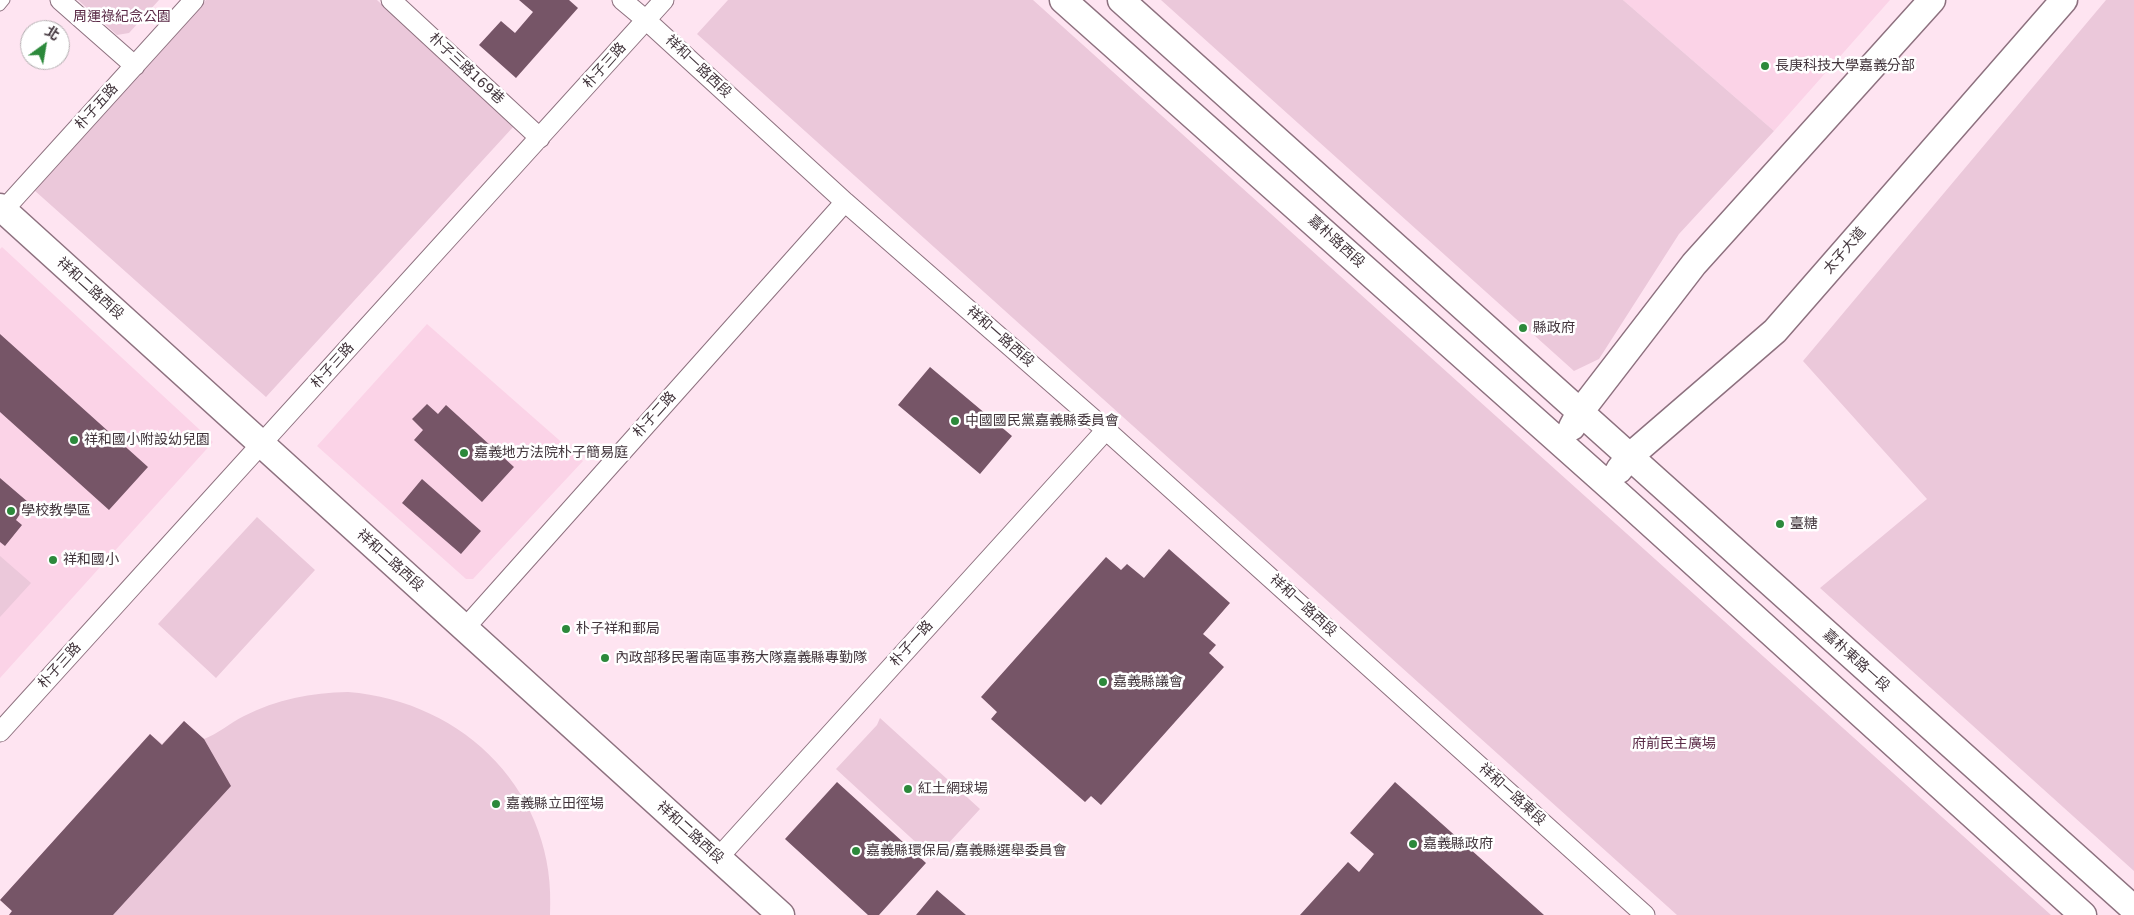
<!DOCTYPE html>
<meta charset="utf-8">
<style>
body{margin:0}
#map{position:relative;width:2134px;height:915px;overflow:hidden;background:#fee4f1;font-family:"DejaVu Sans","Noto Sans TC",sans-serif}
canvas{display:block}
.north{position:absolute;left:20px;top:20px;width:50px;height:50px;box-sizing:border-box;background:#fff;border:1px solid #b4afb1;border-radius:50%;rotate:32deg;font-size:14px;font-weight:700;line-height:20px;text-align:center;color:#43363d}
.north::after{content:'';display:block;margin:auto;width:18px;height:22px;background:#2c893b;clip-path:polygon(50% 0,100% 100%,50% 72%,0 100%)}
</style>
<div id="map">
<canvas width="2134" height="915"></canvas>
<div class="north">北</div>
</div>
<script>
const ctx = document.querySelector('canvas').getContext('2d');
ctx.lineJoin = 'round';
function fill(path, color) { ctx.fillStyle = color; ctx.fill(path, 'evenodd'); }
function stroke(path, color, width, dash) { ctx.strokeStyle = color; ctx.lineWidth = width; ctx.lineCap = dash ? 'butt' : 'round'; ctx.setLineDash(dash || []); ctx.stroke(path); }
function label(font, color, halo, rows, align = 'center') {
  ctx.font = font + ' "DejaVu Sans","Noto Sans TC",sans-serif'; ctx.lineWidth = 5; ctx.setLineDash([]); ctx.textBaseline = 'middle'; ctx.strokeStyle = halo; ctx.fillStyle = color; for (const [text, x, y, turn = 0] of rows) {
    ctx.save(); ctx.translate(x, y); ctx.rotate((+turn || 0) * Math.PI / 180); ctx.textAlign = isNaN(turn) ? turn : align; if (halo) ctx.strokeText(text, 0, 0); ctx.fillText(text, 0, 0); ctx.restore();
  }
}
fill(new Path2D(`
 M1623,0H1890L1774,131Z
 M2,247L213,442L0,678V249Z
 M427,324L583,461L473,579H466L317,446Z`), '#fbd3e7');
fill(new Path2D(`
 M78,0H159L129,33L117,35Z
 M206,0H377L514,126L266,397L34,190Z
 M728,0H1033L2051,915H1677L697,34Z
 M1161,0H1623L1774,131L1679,234L1599,359L1574,371Z
 M2106,0H2134V871L1820,588L1927,499L1803,361Z
 M257,517L315,570L216,678L158,624Z
 M0,556L31,583L0,617Z
 M348,692C465,701 558,794 550,915H9L12,911L0,900L150,734L162,744L184,721L204,739C218,734 230,723 244,716C277,699 311,693 348,692Z
 M880,718L980,809L934,859L836,769L877,725Z`), '#ebc8da');
fill(new Path2D(`
 M519,0H569L578,8L516,78L479,45L501,21L515,33L533,12Z
 M0,334L148,467L109,510L0,412Z
 M930,367L1012,436L980,474L898,405Z
 M427,404L438,414L446,405L514,467L482,502L414,440L423,430L412,419Z
 M0,478L28,502L16,520L22,525L5,546L0,542Z
 M422,479L481,531L461,554L402,503Z
 M1169,549L1230,603L1203,634L1216,645L1209,653L1224,667L1101,805L1091,796L1085,802L991,719L997,712L981,697L1106,557L1121,570L1127,564L1144,578Z
 M184,721L204,739L231,786L113,915H9L12,911L0,900L150,734L162,745Z
 M837,782L926,863L879,915H868L785,839Z
 M1395,782L1544,915H1300L1348,862L1359,872L1374,854L1350,833Z
 M937,890L966,915H916Z`), '#765567');
const lane = new Path2D(`
 M0,6L5,0`);
const street = new Path2D(`
 M60,0L135,66
 M391,0L540,138
 M622,0L646,20L845,202L1106,430L1645,915
 M0,214L194,0
 M465,628L845,202
 M0,732L664,0
 M718,858L1106,430`);
const secondary = new Path2D(`
 M1063,0L1618,494L2083,915
 M1121,0L2134,909
 M0,207L781,915
 M1572,427L1580,412L1694,264L1932,0
 M1619,470L1629,457L1775,331L2064,0`);
stroke(lane, '#8d717f', 11);
stroke(street, '#8d717f', 21);
stroke(secondary, '#8d717f', 29);
stroke(lane, '#fff', 9);
stroke(street, '#fff', 19);
stroke(secondary, '#fff', 26);
for (const [x, y, r, color] of [
 [1765,66,5,"#2c893b"],
 [1523,328,5,"#2c893b"],
 [955,421,5,"#2c893b"],
 [74,440,5,"#2c893b"],
 [464,453,5,"#2c893b"],
 [11,511,5,"#2c893b"],
 [1780,524,5,"#2c893b"],
 [53,560,5,"#2c893b"],
 [566,629,5,"#2c893b"],
 [605,658,5,"#2c893b"],
 [1103,682,5,"#2c893b"],
 [908,789,5,"#2c893b"],
 [496,804,5,"#2c893b"],
 [1413,844,5,"#2c893b"],
 [856,851,5,"#2c893b"]
]) { const dot = new Path2D(); dot.arc(x, y, r, 0, 2 * Math.PI); ctx.fillStyle = color; ctx.fill(dot); stroke(dot, '#fff', 2); }
label('14px', '#5b2b47', '#fff', [
 ["周運祿紀念公園",122,17],
 ["府前民主廣場",1674,744]
]);
label('14px', '#43363d', '#fff', [
 ["朴子三路",605,66,-48],
 ["祥和一路西段",698,67,43],
 ["朴子三路169巷",466,69,43],
 ["朴子五路",97,107,-48],
 ["嘉朴路西段",1336,242,42],
 ["太子大道",1845,251,-49],
 ["祥和二路西段",90,289,42],
 ["祥和一路西段",1000,337,41],
 ["朴子三路",333,366,-48],
 ["朴子二路",655,415,-48],
 ["祥和二路西段",390,561,42],
 ["祥和一路西段",1303,606,42],
 ["朴子一路",912,644,-48],
 ["嘉朴東路一段",1856,661,42],
 ["朴子三路",60,666,-48],
 ["祥和一路東段",1512,795,42],
 ["祥和二路西段",690,833,42]
]);
label('14px', '#43363d', '#fff', [
 ["長庚科技大學嘉義分部",1775,66],
 ["縣政府",1533,328],
 ["中國國民黨嘉義縣委員會",965,421],
 ["祥和國小附設幼兒園",84,440],
 ["嘉義地方法院朴子簡易庭",474,453],
 ["學校教學區",21,511],
 ["臺糖",1790,524],
 ["祥和國小",63,560],
 ["朴子祥和郵局",576,629],
 ["內政部移民署南區事務大隊嘉義縣專勤隊",615,658],
 ["嘉義縣議會",1113,682],
 ["紅土網球場",918,789],
 ["嘉義縣立田徑場",506,804],
 ["嘉義縣政府",1423,844],
 ["嘉義縣環保局/嘉義縣選舉委員會",866,851]
], 'left');
</script>
